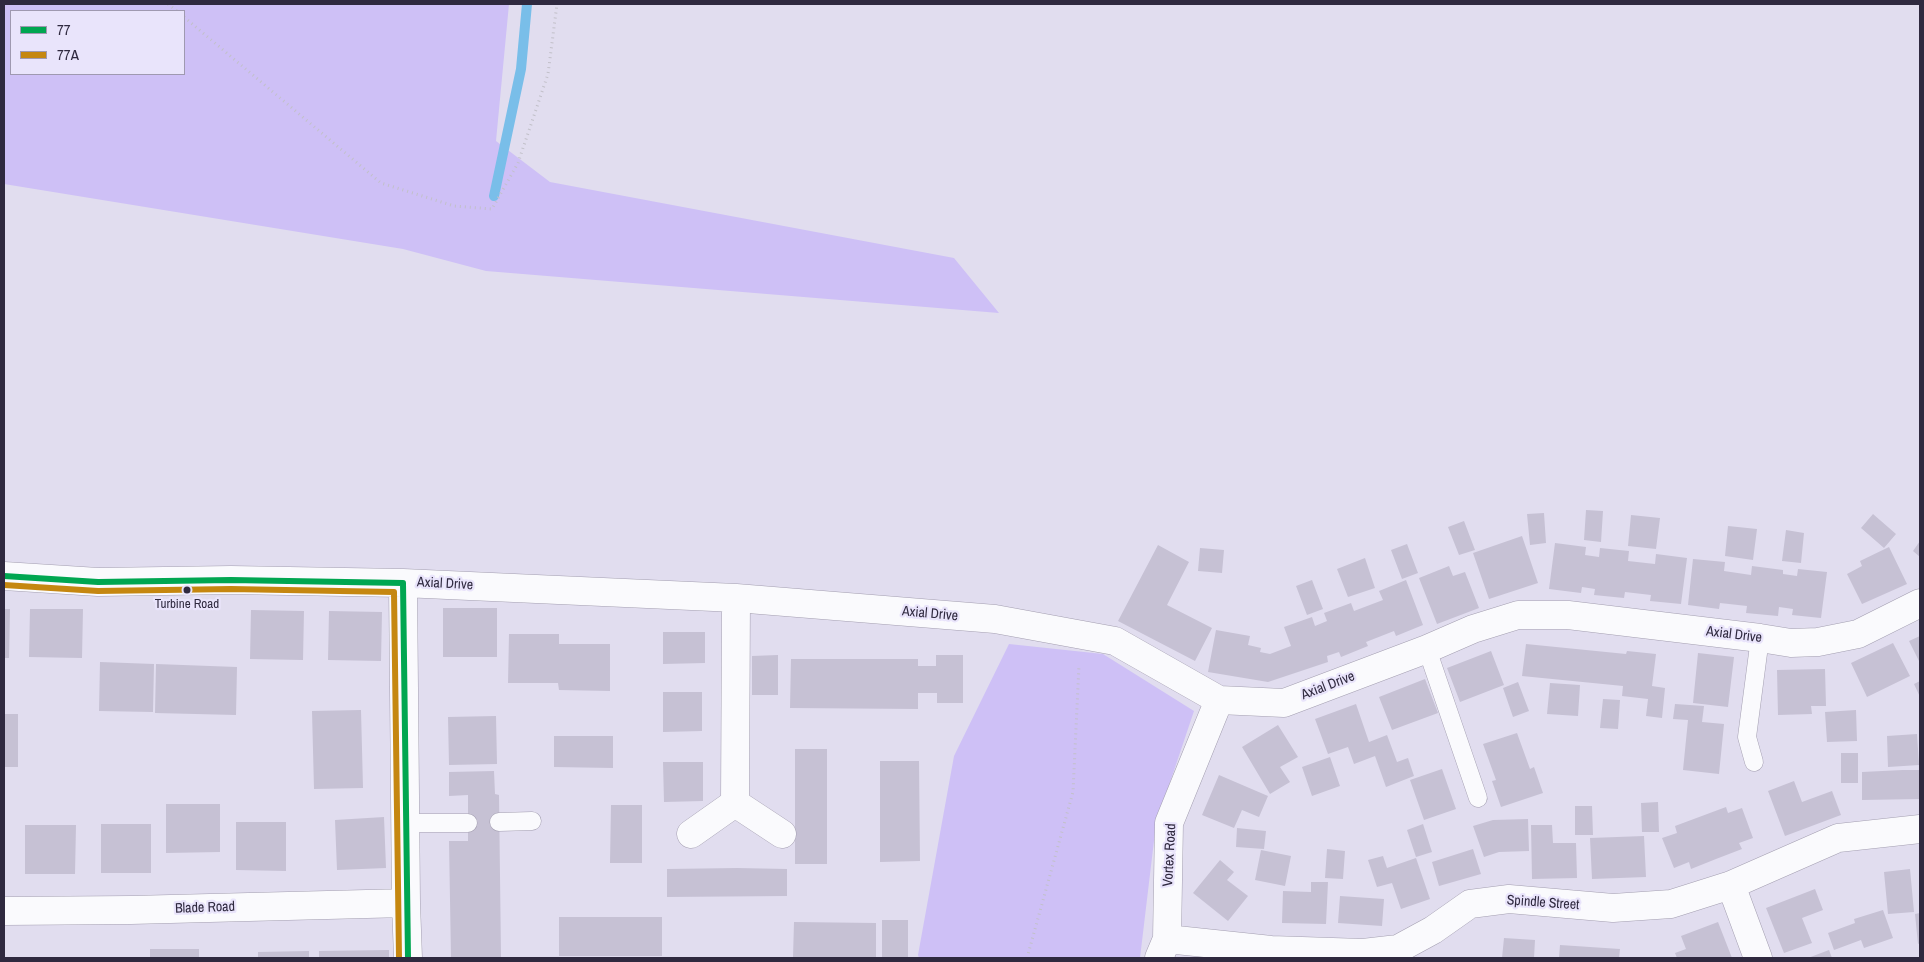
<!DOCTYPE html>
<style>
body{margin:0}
#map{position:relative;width:1924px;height:962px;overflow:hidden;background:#e1ddef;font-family:"Archivo Narrow",sans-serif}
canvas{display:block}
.frame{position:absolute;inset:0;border:5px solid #2f293f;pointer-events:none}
.legend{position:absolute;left:10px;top:10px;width:175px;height:65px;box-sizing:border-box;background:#e9e4fb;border:1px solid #9f99b0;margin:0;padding:6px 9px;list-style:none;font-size:15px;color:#2f293f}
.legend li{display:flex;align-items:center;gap:10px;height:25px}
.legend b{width:25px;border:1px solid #9f99b0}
</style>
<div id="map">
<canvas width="1924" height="962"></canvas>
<div class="frame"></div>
<ul class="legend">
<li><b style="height:6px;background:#00a651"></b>77</li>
<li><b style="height:6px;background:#c58710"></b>77A</li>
</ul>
</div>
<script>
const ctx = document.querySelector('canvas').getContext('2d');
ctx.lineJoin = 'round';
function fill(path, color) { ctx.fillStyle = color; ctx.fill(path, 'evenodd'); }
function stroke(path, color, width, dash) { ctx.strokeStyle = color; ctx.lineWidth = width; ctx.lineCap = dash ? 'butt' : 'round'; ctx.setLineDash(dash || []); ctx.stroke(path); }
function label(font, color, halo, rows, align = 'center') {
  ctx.font = font + ' "Archivo Narrow",sans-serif'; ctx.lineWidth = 4.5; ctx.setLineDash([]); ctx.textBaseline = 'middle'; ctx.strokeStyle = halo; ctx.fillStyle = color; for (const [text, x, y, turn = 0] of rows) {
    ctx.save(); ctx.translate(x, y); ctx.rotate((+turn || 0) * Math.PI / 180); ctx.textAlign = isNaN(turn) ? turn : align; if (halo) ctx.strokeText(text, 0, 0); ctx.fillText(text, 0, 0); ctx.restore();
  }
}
fill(new Path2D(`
 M4,4H509L496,141L550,182L954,258L999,313L486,271L403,249L4,184ZM11,11H184V74H11Z
 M1009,644L1103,654L1194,711L1156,824L1140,958H919L918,955L954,756Z`), '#cec0f6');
stroke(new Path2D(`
 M494,196L521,69L527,4`), '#79bee9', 10);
fill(new Path2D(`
 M1586,510L1603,511L1601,542L1584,540Z
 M1544,513L1546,543L1530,545L1527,514Z
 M1873,514L1896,534L1884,548L1861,528Z
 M1631,515L1660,518L1656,549L1628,546Z
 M1464,521L1475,550L1459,555L1448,527Z
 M1728,526L1757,529L1753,560L1725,556Z
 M1786,530L1804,533L1801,563L1782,561Z
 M1522,536L1538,583L1489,599L1473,553Z
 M1920,541V557L1913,551Z
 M1555,543L1586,547L1585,555L1599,557L1600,548L1629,551L1628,561L1655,564L1656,554L1687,558L1681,604L1650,601L1651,595L1625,592L1624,598L1594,595L1595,589L1582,587L1581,593L1549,589Z
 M1407,544L1418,573L1402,579L1391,550Z
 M1158,545L1189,562L1167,605L1212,628L1195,661L1118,621Z
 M1889,547L1907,584L1862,604L1847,574L1862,566L1860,561Z
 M1200,548L1224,550L1222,573L1198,571Z
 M1365,558L1375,588L1348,597L1337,569Z
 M1693,559L1725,562L1724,571L1751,575L1752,566L1783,570V574L1797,576L1798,569L1827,572L1821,618L1792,615L1793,609L1779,607L1778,616L1746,613L1747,606L1720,603L1719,609L1688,605Z
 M1449,566L1453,576L1465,572L1479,608L1437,624L1419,578Z
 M1312,580L1323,609L1307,615L1296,586Z
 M1406,580L1423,625L1396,636L1394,631L1366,642L1368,646L1341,657L1339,652L1327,656L1328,662L1268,682L1208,672L1216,630L1250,636L1248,645L1261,648L1260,652L1270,654L1291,646L1284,627L1312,617L1315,626L1327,621L1324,613L1351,603L1354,611L1383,600L1379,591Z
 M443,608H497V657H443Z
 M4,609H10L9,658H4Z
 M30,609H83L82,658L29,657Z
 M251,610L304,611L303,660L250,659Z
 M329,611L382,612L381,661L328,660Z
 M663,632H705V663L663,664Z
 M509,634H559V644H610V691L559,690L558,683H508Z
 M1920,636V663L1909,641Z
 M1893,643L1910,676L1867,697L1851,663Z
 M1526,644L1626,654L1627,651L1656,654L1652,686L1665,688L1662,718L1646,716L1648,699L1622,696L1623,686L1522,676Z
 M1491,651L1504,685L1460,702L1447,668Z
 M1698,653L1734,657L1728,707L1693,703Z
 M778,655V695H752V656Z
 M936,655H963V703H937V693H918V709L790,708L791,659H918V666H936Z
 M100,662L154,664L153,712L99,711Z
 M156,664L237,667L236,715L155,713Z
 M1825,669L1826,706H1811L1812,714L1778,715L1777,670Z
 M1425,679L1438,713L1392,730L1379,697Z
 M1920,681V697L1914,684Z
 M1518,682L1529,711L1513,717L1503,688Z
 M1550,683L1580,685L1578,716L1547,714Z
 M663,692H702V731L663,732Z
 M1603,699L1620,700L1618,729L1600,728Z
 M1356,704L1369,742L1387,735L1397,762L1408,758L1414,776L1386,787L1375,756L1354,764L1348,747L1328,754L1315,719Z
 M1675,704L1704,706L1702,722L1724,724L1719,774L1683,770L1688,720L1673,719Z
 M361,710L363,788L314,789L312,711Z
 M1856,710L1857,741L1827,742L1825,712Z
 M4,714H18V767H4Z
 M496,716L497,764L449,765L448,717Z
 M1278,725L1298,757L1280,767L1290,782L1270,794L1242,747Z
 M1517,733L1530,769L1534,767L1543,793L1501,807L1492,781L1496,780L1483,744Z
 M1917,734L1919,765L1888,767L1887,736Z
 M554,736H613V768L554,767Z
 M795,749H827V864H795Z
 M1841,753H1858V783H1841Z
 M1330,757L1340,786L1312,796L1302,767Z
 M880,761H919L920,861L880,862Z
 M663,762H703V801L664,802Z
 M1442,769L1456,809L1424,820L1410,780Z
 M1903,770H1920V799L1862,800V772Z
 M494,771L495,794L499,795L501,957L451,958L449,841H468V795L449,796V772Z
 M1219,775L1268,796L1259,817L1242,810L1234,828L1202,815Z
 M1794,781L1802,802L1832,791L1841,815L1785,836L1768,791Z
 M1658,802L1659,832H1642L1641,803Z
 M166,804H220V852L166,853Z
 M611,805H642V863H610Z
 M1575,806H1592L1593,835H1575Z
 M1726,807L1728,813L1742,808L1753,838L1739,843L1742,849L1716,859L1691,869L1689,862L1674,868L1662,838L1677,833L1675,826Z
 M384,817L386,868L337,870L335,820Z
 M1528,819L1529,851L1499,852L1484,857L1473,826L1493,820Z
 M236,822H286V871L236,870Z
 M101,824H151V873H101Z
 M1423,824L1432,852L1416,857L1407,830Z
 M25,825H76L75,874H25Z
 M1531,825H1552L1553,843H1576L1577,878L1532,879Z
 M1237,828L1266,831L1264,849L1236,847Z
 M1644,836L1646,877L1592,879L1590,838Z
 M1327,849L1345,851L1343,879L1325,878Z
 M1473,849L1481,874L1439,886L1432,862Z
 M1261,850L1291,856L1285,886L1255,880Z
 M1383,856L1387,868L1416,858L1430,899L1401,909L1392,883L1377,887L1368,860Z
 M1220,860L1234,872L1227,880L1248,896L1228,921L1193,893Z
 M737,868L787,869V896L667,897V869Z
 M1910,869L1914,912L1888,914L1884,872Z
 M1311,882H1328L1326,924L1282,923L1283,891L1311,892Z
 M1815,889L1823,910L1802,918L1812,943L1784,953L1766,908Z
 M1340,896L1384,899L1382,926L1338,923Z
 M1883,910L1893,938L1864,948L1861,940L1834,950L1828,933L1855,923L1854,919Z
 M1920,913V943L1918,944L1915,914Z
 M559,917H662V956H559Z
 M882,920H908V958H882Z
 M794,922L876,923V958H793Z
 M1718,922L1732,958H1677L1675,953L1686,949L1681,936Z
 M1504,938L1535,940L1534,958H1502Z
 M1560,945L1620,949L1619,958H1559Z
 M150,949H199V958H150Z
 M389,950V958H319V951Z
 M1829,950L1832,958H1808Z
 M309,951V958H258V952Z`), '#c6c1d4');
const service = new Path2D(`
 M1427,649L1478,798
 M1754,762L1747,737L1760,638
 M499,822L532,821
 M405,823H468`);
const minor = new Path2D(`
 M4,576L98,582L231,580L403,583L736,598L995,619L1115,641L1219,700L1284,703L1427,649L1473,629L1518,615H1568L1760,638L1791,643L1818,642L1858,634L1920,603
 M403,583L406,903L408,958
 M735,803L782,834
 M691,834L735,803L736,598
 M1731,885L1758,958
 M4,911L131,910L406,903
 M1167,939L1271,950L1363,953L1398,949L1433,930L1470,904L1509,899L1613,908L1671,904L1731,885L1838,838L1920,829
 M1159,958L1167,939L1169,823L1219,700`);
stroke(service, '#a39eb0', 19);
stroke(minor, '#a39eb0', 29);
stroke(new Path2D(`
 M168,4L177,11
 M184,17L381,183L454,206L492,209L518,163L548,74L557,4
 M1027,958L1073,792L1079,665`), '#c2c0c9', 3, [1, 4]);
stroke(service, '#fafafd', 18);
stroke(minor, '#fafafd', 28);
stroke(new Path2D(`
 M4,576L98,582L231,580L403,583
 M403,583L408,958`), '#00a651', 6);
stroke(new Path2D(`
 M4,585L98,591L231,589L394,592L399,958`), '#c58710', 6);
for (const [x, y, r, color] of [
 [187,590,4.5,"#2f293f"]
]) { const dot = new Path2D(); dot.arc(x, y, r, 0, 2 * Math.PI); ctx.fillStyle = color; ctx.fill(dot); stroke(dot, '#e9e4fb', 2); }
label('13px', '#2f293f', '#e9e4fb', [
 ["Turbine Road",187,605]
]);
label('14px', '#2f293f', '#e9e4fb', [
 ["Axial Drive",445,584,3],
 ["Axial Drive",930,614,5],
 ["Axial Drive",1734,635,7],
 ["Axial Drive",1328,686,-21],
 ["Vortex Road",1170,855,-87],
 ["Spindle Street",1543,903,4],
 ["Blade Road",205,908,-2]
]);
</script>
